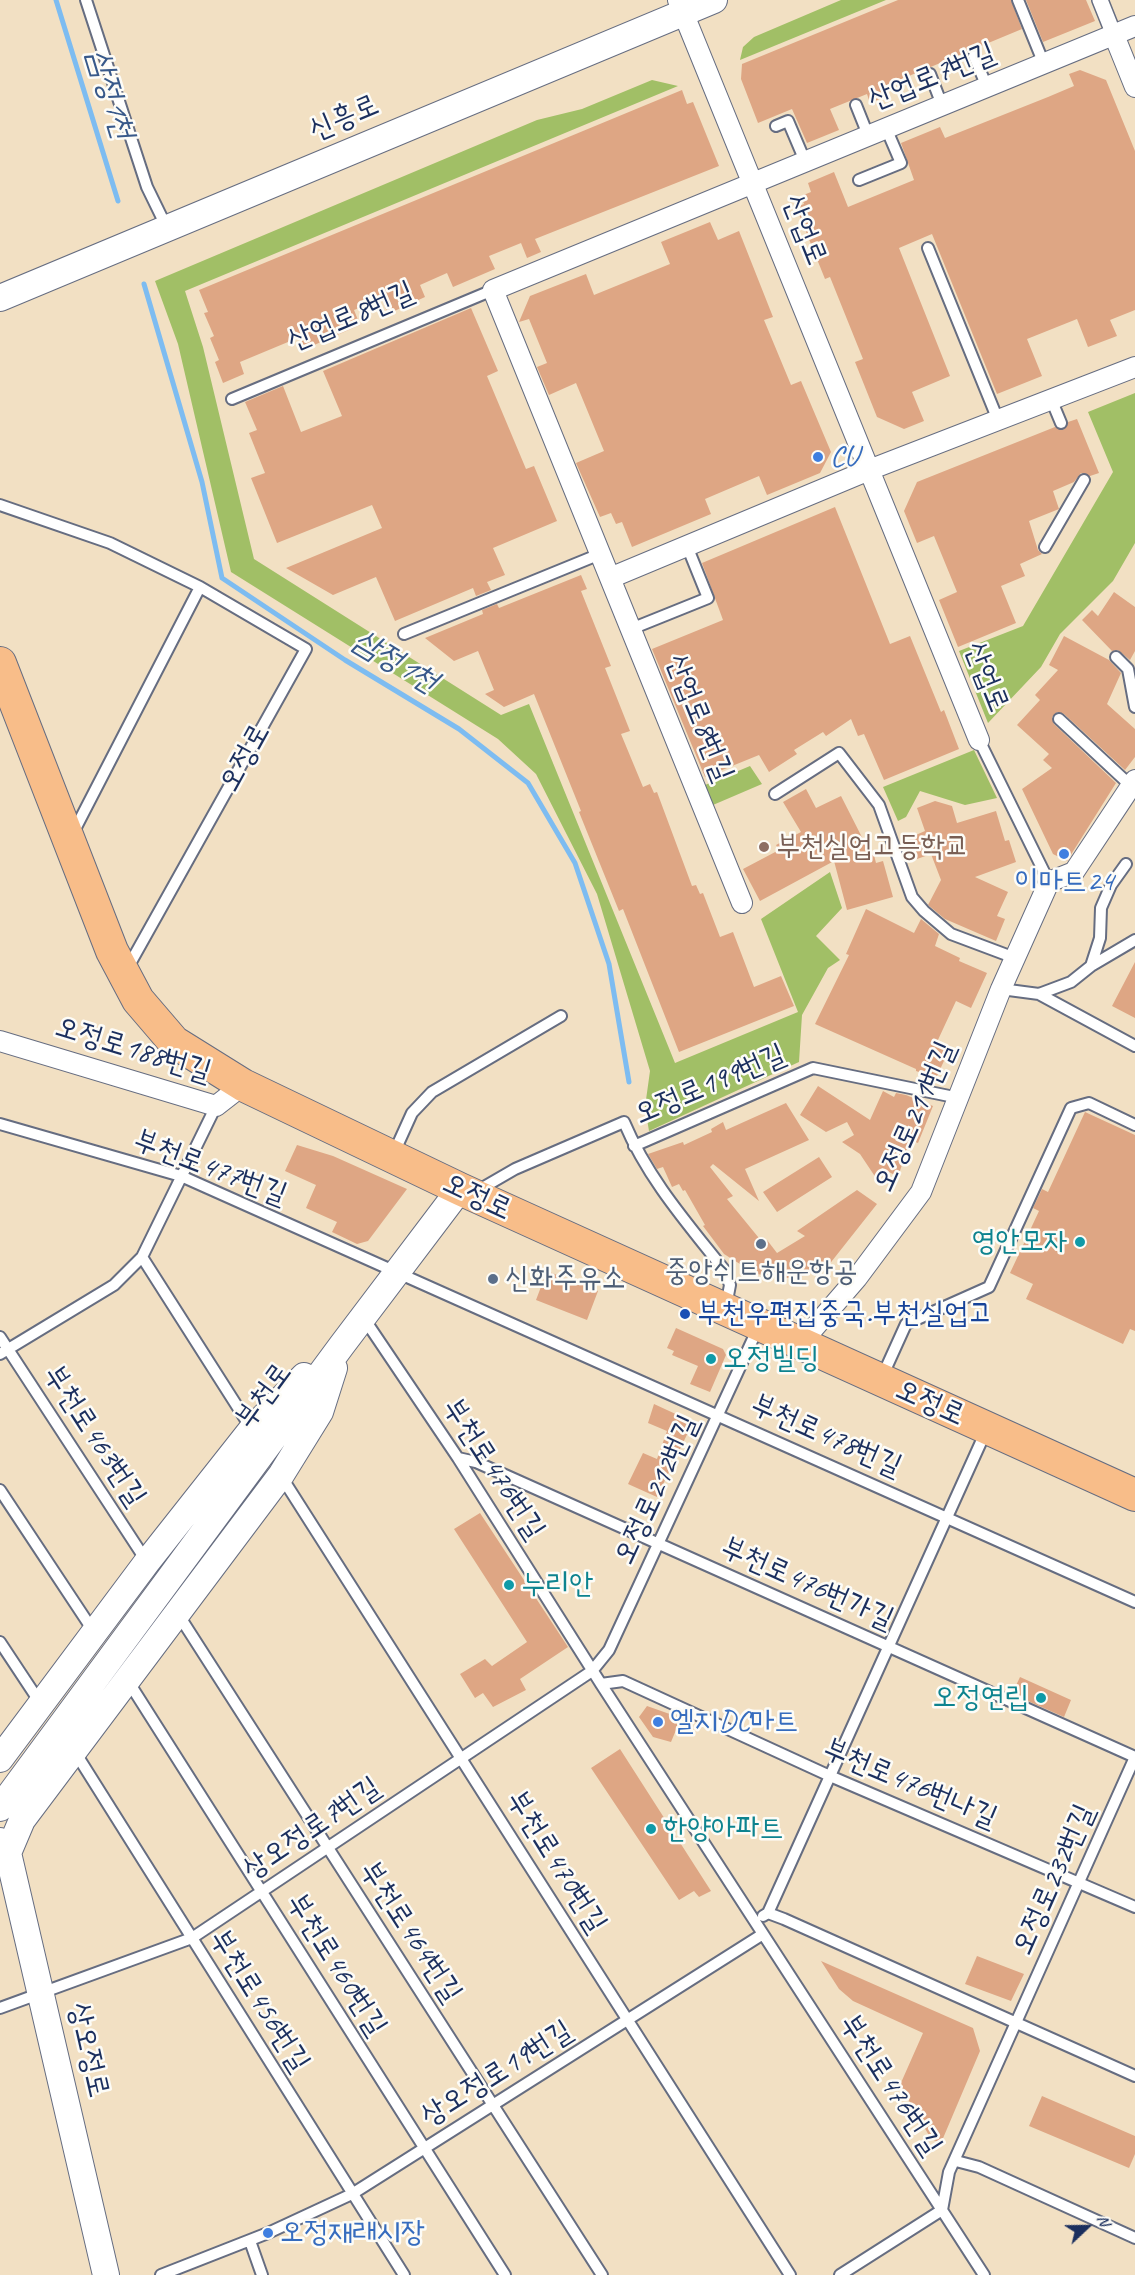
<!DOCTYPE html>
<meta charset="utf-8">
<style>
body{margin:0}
#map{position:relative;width:1135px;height:2275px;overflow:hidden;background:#f2e0c3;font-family:Caveat,sans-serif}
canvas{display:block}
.north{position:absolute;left:1057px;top:2197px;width:60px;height:60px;-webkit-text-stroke:4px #fdfcf7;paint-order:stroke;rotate:68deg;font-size:16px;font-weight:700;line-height:24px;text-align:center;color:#1b2f5e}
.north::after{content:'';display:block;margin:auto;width:21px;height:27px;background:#1b2f5e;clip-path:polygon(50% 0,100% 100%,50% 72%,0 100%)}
</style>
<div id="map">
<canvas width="1135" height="2275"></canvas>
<div class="north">N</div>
</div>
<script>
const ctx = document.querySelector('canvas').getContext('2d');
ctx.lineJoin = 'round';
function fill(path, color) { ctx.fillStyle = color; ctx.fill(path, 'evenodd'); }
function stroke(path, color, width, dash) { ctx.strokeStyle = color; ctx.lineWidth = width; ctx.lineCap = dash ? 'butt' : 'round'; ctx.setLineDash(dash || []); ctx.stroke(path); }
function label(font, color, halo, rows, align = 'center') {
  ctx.font = font + ' Caveat,"Poor Story",sans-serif'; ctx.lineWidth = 5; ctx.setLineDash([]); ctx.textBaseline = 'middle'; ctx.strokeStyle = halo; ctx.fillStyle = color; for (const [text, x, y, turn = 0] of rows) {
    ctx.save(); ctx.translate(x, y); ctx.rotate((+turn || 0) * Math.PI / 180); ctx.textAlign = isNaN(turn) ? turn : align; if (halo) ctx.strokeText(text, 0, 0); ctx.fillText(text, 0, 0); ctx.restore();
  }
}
fill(new Path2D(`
 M841,0H886L740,60L743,47L754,37Z
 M652,80L678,86L185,291L203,347L254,559L501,715L529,704L675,1063L798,1012L761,919L830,872L842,908L816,936L840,960L828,968L802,1015L799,1062L649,1131L645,1107L650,1071L597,894L536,774L498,739L231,572L178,344L155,281L537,120L582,109Z
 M1135,393V543L1113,581L1060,634L1041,667L988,723L959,651L1023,626L1113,472L1088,412Z
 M974,750L997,798L965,805L920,791L906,817L898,821L883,787Z
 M750,766L762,784L713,805L705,785Z`), '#a1bf66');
stroke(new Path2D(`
 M56,0L118,201
 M144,284L202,482L222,578L345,660L459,729L528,783L575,863L609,964L629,1082`), '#7dbcf1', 5);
fill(new Path2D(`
 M898,0H1011L1022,29L880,88L884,97L870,103L867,94L830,109L839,130L807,143L792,109L758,123L741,79L742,64Z
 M1026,0H1086L1095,21L1043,42Z
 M1080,70L1106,80L1135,151V310L1110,320L1117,336L1088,347L1077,319L1027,339L1042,376L997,394L932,234L899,248L950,376L912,392L924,421L904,429L877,417L855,362L863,359L830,277L825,279L796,207L804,204L801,196L811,192L808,183L834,172L848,207L914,180L901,143L940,127L945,138L1048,97L1074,86L1069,74Z
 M682,90L687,104L693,102L719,166L535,239L541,252L527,258L521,243L489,256L495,269L453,287L447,273L420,285L425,297L388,314L382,299L354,310L360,325L305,349L300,337L240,362L244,374L223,383L215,362L219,360L210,338L214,336L204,313L208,312L199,290Z
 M710,222L718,240L739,231L773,317L764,320L791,385L801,381L831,452L820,473L767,495L759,476L705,499L711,514L632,547L622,522L616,524L611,513L600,517L576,463L604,451L576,383L549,395L537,367L547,363L529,319L519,322L530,296L586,274L594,295L670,264L661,242Z
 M471,308L498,371L487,376L526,469L534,466L557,521L493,548L505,575L487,582L491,590L476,596L473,588L395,621L376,577L333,595L286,568L382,528L372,505L277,543L251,478L265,473L249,433L257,430L245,402L283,386L301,432L342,416L323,371Z
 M1077,419L1099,473L1090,476L1081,473L1074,482L1053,491L1059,509L1029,521L1038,550L1042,554L1020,564L1025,576L1001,586L1016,623L958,647L939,600L957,592L934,536L917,543L904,511L917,482L1055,427L1063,430L1068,422Z
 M835,507L890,644L910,636L941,712L944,710L959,749L884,780L864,734L858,736L851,719L826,736L823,732L794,750L797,754L769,772L759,755L705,777L652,649L723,620L702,563Z
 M581,575L587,589L581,591L611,666L605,668L630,731L621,734L643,787L650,784L654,793L657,792L692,886L696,885L700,894L703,893L720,937L733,932L754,987L781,976L794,1006L679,1052L623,909L619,911L579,812L581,811L534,694L504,707L485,694L494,690L478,651L454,661L425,638L483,614L482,610L497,604L499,608Z
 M1114,592L1135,607V651L1130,660L1118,650L1112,651L1082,620L1092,610L1098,616Z
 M1064,636L1109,660L1121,673L1107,704L1135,729V757L1125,770L1064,714L1057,712L1052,717L1054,724L1116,783L1067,861L1053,854L1022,789L1052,768L1043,760L1049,754L1017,725L1040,700L1035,695L1058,670L1049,665Z
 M806,789L816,808L841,796L871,855H874L876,863L883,861L893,897L847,910L834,861L760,901L743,869L779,850L776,845L801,832L783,802Z
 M935,801L952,806L957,823L996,811L1005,841L1009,840L1016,862L975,877L1008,892L997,916L1005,919L996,941L945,919L928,905L941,880L931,854L917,859L909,838L925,831L917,808Z
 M866,909L914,933L921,919L939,934L935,946L960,958L959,961L987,973L971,1008L956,1001L937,1042L950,1048L936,1078L916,1071V1069L815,1024L849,955L846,954Z
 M1135,962V1018L1112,1006Z
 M818,1086L870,1120L883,1091L894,1097L896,1093L906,1095L933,1106L918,1143L910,1140L898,1177L882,1168L876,1178L860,1154L842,1142L854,1135L847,1122L826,1132L800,1115Z
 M786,1103L809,1140L745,1169L759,1201L713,1164L710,1167L733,1196L727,1199L763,1243L767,1240L777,1253L805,1236L797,1231L857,1190L877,1204L828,1266L800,1277L786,1278L756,1274L724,1254L703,1226L705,1225L685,1190L683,1191L679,1184L672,1187L663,1167L657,1169L648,1154L683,1142L684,1145L712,1132L711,1129L723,1122L726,1130Z
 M1085,1112L1135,1135V1331L1130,1329L1123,1344L1026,1299L1033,1284L1010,1273L1039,1211L1033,1208L1042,1189L1048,1192Z
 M297,1145L333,1156L407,1189L368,1241L357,1244L332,1232L337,1222L306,1208L316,1185L285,1171Z
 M819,1157L832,1177L777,1212L763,1192Z
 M547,1271L598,1291L587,1320L536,1300Z
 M676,1328L723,1349L726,1355L710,1392L690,1384L698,1366L672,1355L674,1351L667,1348Z
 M654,1404L693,1422L657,1497L628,1484L643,1453L657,1459L667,1431L648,1423Z
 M480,1513L568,1647L520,1679L526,1690L493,1707L483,1693L475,1698L460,1674L485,1659L492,1666L527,1642L454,1529Z
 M1020,1677L1071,1700L1064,1717L1012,1694Z
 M647,1706L681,1718L671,1742L653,1737L639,1717Z
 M620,1749L711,1891L699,1897L694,1891L679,1900L591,1768Z
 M977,1956L1024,1974L1011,2001L965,1984Z
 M821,1961L973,2028L980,2051L941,2143L931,2139L900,2085L923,2033L853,2001L839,1989Z
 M1042,2096L1135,2136V2154L1129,2168L1029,2126Z`), '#dea684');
const service = new Path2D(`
 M86,0L147,187L167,228
 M1018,0L1044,64
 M974,56L987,87
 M930,74L942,105
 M856,105L868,135
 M776,126L788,121L805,161
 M859,180L901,163L886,128
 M928,248L998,420
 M232,399L493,290
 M1051,399L1061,423
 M0,505L110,543L200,587L306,649L127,969
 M1045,547L1084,480
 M631,629L708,598L687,546
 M404,634L600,554
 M1116,657L1128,669L1135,707
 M1059,719L1131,786
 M979,740L1049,882
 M775,794L839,753L879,805L912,897L924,911L951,934L1015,958
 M72,835L200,587
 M1091,966L1100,938L1101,908L1111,885L1126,864
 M1001,989L1039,994L1135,1046
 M1039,994L1071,982L1091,966L1135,940
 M0,1124L181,1176L1135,1602
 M634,1146L813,1068L959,1098
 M393,1155L412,1113L432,1092L561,1016
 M477,1191L515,1169L624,1122C648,1179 687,1223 725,1271L730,1285L726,1306
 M142,1257L251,1428
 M363,1317L458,1458L601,1684L984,2275
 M0,1337L147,1562
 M0,1354L114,1285L142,1257L216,1106
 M882,1377L906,1324L989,1287L1071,1108L1089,1103L1135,1125
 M458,1458L476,1462L1135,1757
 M281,1476L790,2275
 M0,1490L94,1632
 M178,1614L602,2275
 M0,1642L41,1704
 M128,1681L505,2275
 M601,1684L623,1681L830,1776L1135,1907
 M75,1752L404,2275
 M768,1913L986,1431
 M763,1916L768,1913L784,1919L1135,2076
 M0,2008L192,1938L592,1671L609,1650L758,1328
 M956,2161L979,2167L1135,2238
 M250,2241L262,2275
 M161,2275L268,2233L352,2194L763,1934
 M840,2275L942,2210L949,2172L1135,1757`);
const pedestrian = new Path2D(`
 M1100,0L1114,35`);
const minor = new Path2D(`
 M678,0L979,740
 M1114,35L1135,87
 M610,578L869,470L1135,367
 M742,903L493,290L1135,26
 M0,1041L216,1106L243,1085
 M800,1344L857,1278L921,1192L1001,989L1049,882L1074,872L1135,780`);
const tertiary = new Path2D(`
 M0,298L714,0
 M0,1759L147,1562L252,1429L304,1376
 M0,1808L342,1345L460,1189
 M0,1841L8,1853L106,2275
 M8,1853L22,1820L281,1475L320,1412L334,1368`);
const primary = new Path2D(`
 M0,663L112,951L138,1000L174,1042L243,1085L460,1189L1135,1495`);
stroke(service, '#666d81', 14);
stroke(pedestrian, '#666d81', 18);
stroke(minor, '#666d81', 22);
stroke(tertiary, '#666d81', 28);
stroke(primary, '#666d81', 34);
stroke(service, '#fff', 10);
stroke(pedestrian, '#fff', 15);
stroke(minor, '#fff', 20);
stroke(tertiary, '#fff', 26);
stroke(primary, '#f8bd89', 32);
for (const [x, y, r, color] of [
 [818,457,6,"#3f7fe0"],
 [764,847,6,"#8d6e63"],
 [1064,854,6,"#3f7fe0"],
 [1080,1242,6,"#0f9aa8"],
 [761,1244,6,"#5c6f8a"],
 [493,1279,6,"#5c6f8a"],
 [685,1314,6,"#1a4fb4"],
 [711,1359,6,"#0f9aa8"],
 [509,1585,6,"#0f9aa8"],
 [1041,1698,6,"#0f9aa8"],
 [658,1722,6,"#3f7fe0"],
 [651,1829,6,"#0f9aa8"],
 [268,2233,6,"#3f7fe0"]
]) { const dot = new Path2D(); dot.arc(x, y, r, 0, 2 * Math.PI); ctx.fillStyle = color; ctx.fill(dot); stroke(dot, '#fdfcf7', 2); }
label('30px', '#1b2f5e', '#fdfcf7', [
 ["산업로7번길",932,77,-22],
 ["신흥로",344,118,-23],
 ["산업로",804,230,68],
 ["산업로8번길",351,317,-23],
 ["산업로",986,677,68],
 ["산업로8번길",699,718,68],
 ["오정로",245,758,-61],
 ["오정로188번길",133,1050,17],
 ["오정로199번길",710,1085,-23],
 ["오정로211번길",915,1117,-66],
 ["부천로477번길",210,1168,21],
 ["오정로",477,1197,25],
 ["부천로",264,1396,-54],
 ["오정로",930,1403,24],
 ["부천로463번길",94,1436,57],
 ["부천로478번길",826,1436,24],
 ["부천로476번길",493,1469,57],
 ["오정로212번길",657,1490,-65],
 ["부천로476번가길",807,1584,24],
 ["부천로476번나길",910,1784,23],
 ["상오정로7번길",312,1829,-34],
 ["부천로470번길",556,1862,58],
 ["오정로232번길",1054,1880,-66],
 ["부천로464번길",410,1932,57],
 ["부천로460번길",336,1965,58],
 ["부천로456번길",259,2001,58],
 ["상오정로",88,2050,77],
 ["상오정로19번길",497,2074,-32],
 ["부천로476번길",890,2085,57]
]);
label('30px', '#366cbe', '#fdfcf7', [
 ["CU",830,457],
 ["이마트24",1064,882,"center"],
 ["엘지DC마트",670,1722],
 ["오정재래시장",280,2233]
], 'left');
label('30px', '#785e54', '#fdfcf7', [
 ["부천실업고등학교",776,847]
], 'left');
label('30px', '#0d838f', '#fdfcf7', [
 ["영안모자",1068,1242,"right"],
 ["오정빌딩",723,1359],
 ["누리안",521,1585],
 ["오정연립",1029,1698,"right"],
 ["한양아파트",663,1829]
], 'left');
label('30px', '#4e5e75', '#fdfcf7', [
 ["중앙쉬트해운항공",761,1272],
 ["신화주유소",505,1279,"left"]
]);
label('30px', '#164399', '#fdfcf7', [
 ["부천우편집중국.부천실업고",697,1314]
], 'left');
label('italic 32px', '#38598a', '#fdfcf7', [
 ["삼정1천",110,94,73],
 ["삼정1천",395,662,31]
]);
</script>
